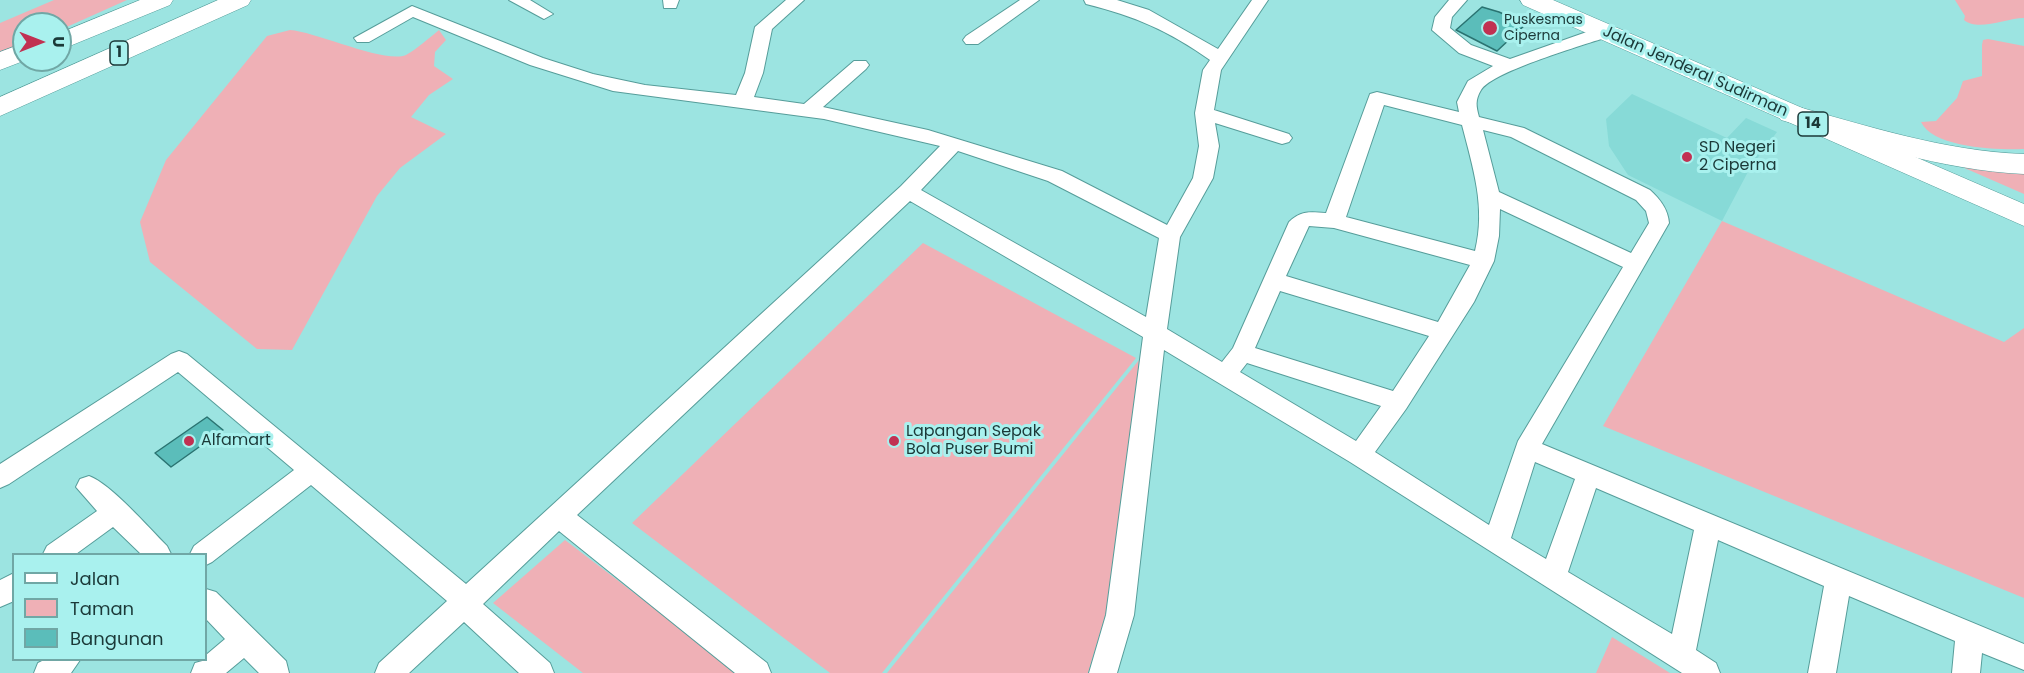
<!DOCTYPE html>
<style>
body{margin:0}
#map{position:relative;width:2024px;height:673px;overflow:hidden;background:#9ce4e1;font-family:Poppins,sans-serif}
canvas{display:block}
.legend{position:absolute;left:12px;top:553px;width:195px;height:108px;box-sizing:border-box;background:#a9f1ee;border:2px solid #70a7a5;margin:0;padding:8px 10px;list-style:none;font-size:18px;color:#1b3938}
.legend li{display:flex;align-items:center;gap:12px;height:30px}
.legend b{width:30px;border:2px solid #70a7a5}
.north{position:absolute;left:12px;top:12px;width:60px;height:60px;box-sizing:border-box;background:#a9f1ee;border:2px solid #70a7a5;border-radius:50%;rotate:90deg;font-size:16px;font-weight:700;line-height:24px;text-align:center;color:#1b3938}
.north::after{content:'';display:block;margin:auto;width:21px;height:27px;background:#c13152;clip-path:polygon(50% 0,100% 100%,50% 72%,0 100%)}
</style>
<div id="map">
<canvas width="2024" height="673"></canvas>
<ul class="legend">
<li><b style="height:8px;background:#fff"></b>Jalan</li>
<li><b style="height:16px;background:#efb0b6"></b>Taman</li>
<li><b style="height:16px;background:#5bbdba"></b>Bangunan</li>
</ul>
<div class="north">U</div>
</div>
<script>
const ctx = document.querySelector('canvas').getContext('2d');
ctx.lineJoin = 'round';
function fill(path, color) { ctx.fillStyle = color; ctx.fill(path, 'evenodd'); }
function stroke(path, color, width, dash) { ctx.strokeStyle = color; ctx.lineWidth = width; ctx.lineCap = dash ? 'butt' : 'round'; ctx.setLineDash(dash || []); ctx.stroke(path); }
function label(font, color, halo, rows, align = 'center') {
  ctx.font = font + ' Poppins,sans-serif'; ctx.lineWidth = 6; ctx.setLineDash([]); ctx.textBaseline = 'middle'; ctx.strokeStyle = halo; ctx.fillStyle = color; for (const [text, x, y, turn = 0] of rows) {
    ctx.save(); ctx.translate(x, y); ctx.rotate((+turn || 0) * Math.PI / 180); ctx.textAlign = isNaN(turn) ? turn : align; if (halo) ctx.strokeText(text, 0, 0); ctx.fillText(text, 0, 0); ctx.restore();
  }
}
fill(new Path2D(`
 M1632,94L1727,138L1746,118L1777,132L1750,168L1722,221L1628,175L1609,146L1606,119Z`), '#87dad7');
fill(new Path2D(`
 M54,0H127L60,30V24H24V46L0,57V23Z
 M1955,0H2024V18C2006,18 1978,32 1964,20L1965,16Z
 M290,30C317,32 385,64 406,55C417,49 429,38 439,30L446,40L435,52L434,66L453,79L429,95L411,117L446,134L400,168L377,196L292,350L257,349L150,262L140,222L166,160L267,36Z
 M1988,39L2024,46V149C1998,150 1933,148 1921,122L1936,121L1957,98L1963,81L1982,76V45L1983,40Z
 M1953,163L2024,170V194Z
 M1722,221L2004,342L2024,328V598L1603,426Z
 M923,243L1136,358L882,673H830L632,523Z
 M1139,360L1110,600L1088,673H887Z
 M565,540L739,673H583L493,603Z
 M1612,637L1670,673H1596Z`), '#efb0b6');
const building = new Path2D(`
 M1482,7L1499,12L1526,24L1497,51L1456,30Z
 M207,417L223,430L171,467L155,453Z`);
fill(building, '#5bbdba');
stroke(building, '#2a7371', 1.5);
const minor = new Path2D(`
 M509,0H530L553,14L544,19Z
 M663,0H679L676,8H664Z
 M786,0H804L772,29L763,73L754,97L804,104L854,61H866L869,65L866,69L823,107L928,130L1062,171L1167,225L1193,178L1199,146L1195,113L1203,70L1210,60C1169,31 1135,16 1086,4L1084,0H1117L1149,10L1218,49L1252,0H1268L1221,70L1214,110L1289,134L1292,138L1289,142L1282,144L1215,123L1219,146L1213,178L1180,237L1167,329L1222,362L1233,348L1289,222C1301,210 1310,212 1326,213L1370,94L1377,92L1459,112L1457,102L1468,81L1493,66L1459,53L1432,30L1435,17L1449,0H1467L1452,17L1450,28L1471,45L1510,59L1598,28H1610L1613,32L1610,36C1585,45 1493,71 1481,90C1475,100 1476,106 1479,117L1524,128L1650,190C1660,199 1668,209 1669,223L1542,444L2024,644V670L1982,653L1980,673H1952L1955,641L1849,596L1836,673H1808L1824,586L1718,540L1696,650L1716,663L1720,673H1682L1350,462L1164,350L1134,615L1117,673H1089L1106,615L1143,337L910,201L577,515L767,663L771,673H735L559,531L483,604L550,663L554,673H519L464,622L409,673H375L379,663L447,601L311,485L212,562L206,565V554H190L194,546L294,470L178,372L9,484L0,488V464L171,354L179,351L187,354L466,584L901,186L940,146L824,119L613,91L530,65L413,17L369,42H357L354,38L412,6L543,58L593,74L645,85L736,95L745,73L755,27ZM1384,105L1462,125C1473,168 1486,207 1475,251L1346,217ZM1483,130L1511,137L1636,200L1646,211L1649,223L1631,253L1499,192ZM958,151L1048,181L1159,238L1146,317L921,190ZM1500,209L1623,267L1518,441L1489,525L1375,452L1406,409L1474,302L1494,261L1499,236ZM1309,226L1334,228L1470,265L1438,322L1286,276ZM1280,291L1429,336L1393,391L1255,348ZM1247,363L1381,406L1356,441L1240,372ZM1535,462L1575,479L1546,559L1511,538ZM1596,488L1694,530L1672,634L1568,572Z
 M1020,0H1039L978,44H966L963,40L966,36Z
 M89,476C111,484 149,528 167,546L171,554H141L113,527L76,554H43L47,546L97,511L76,487L80,479Z
 M14,573V601L0,607V580Z
 M206,589L216,592L286,661L289,673H259L244,658L226,673H191L195,663L206,660V655L225,639L206,619Z
 M44,660H80L71,673H34L38,663Z`);
const trunk = new Path2D(`
 M1520,0H1553L2024,204V226L1523,5Z`);
const motorway = new Path2D(`
 M140,0H173L170,5L60,50V33Z
 M218,0H251L248,5L0,116V97Z
 M24,43L26,60L0,70V52Z
 M1791,105C1869,126 1943,151 2024,154V174C1940,170 1862,143 1781,120L1777,114L1781,108Z`);
stroke(minor, '#569d9a', 2);
stroke(trunk, '#569d9a', 1);
stroke(motorway, '#569d9a', 1);
fill(minor, '#fff');
fill(trunk, '#fff');
fill(motorway, '#fff');
for (const [x, y, r, color] of [
 [1490,28,8,"#c13152"],
 [1687,157,6,"#c13152"],
 [189,441,6,"#c13152"],
 [894,441,6,"#c13152"]
]) { const dot = new Path2D(); dot.arc(x, y, r, 0, 2 * Math.PI); ctx.fillStyle = color; ctx.fill(dot); stroke(dot, '#a9f1ee', 2); }
label('14px', '#1b3938', '#a9f1ee', [
 ["Puskesmas",1504,20],
 ["Ciperna",1504,36]
], 'left');
for (const [x, y, w] of [
 [119,53,18],
 [1813,124,30]
]) { const box = new Path2D(); box.roundRect(x - w / 2, y - 12, w, 24, 4.5); ctx.fillStyle = '#a9f1ee'; ctx.fill(box); stroke(box, '#1b3938', 1.5); }
label('bold 15px', '#1b3938', null, [
 ["1",119,53],
 ["14",1813,124]
]);
label('16px', '#1b3938', '#a9f1ee', [
 ["Jalan Jenderal Sudirman",1695,72,24]
]);
label('16px', '#1b3938', '#a9f1ee', [
 ["SD Negeri",1699,148],
 ["2 Ciperna",1699,166],
 ["Lapangan Sepak",906,432],
 ["Bola Puser Bumi",906,450],
 ["Alfamart",201,441]
], 'left');
</script>
